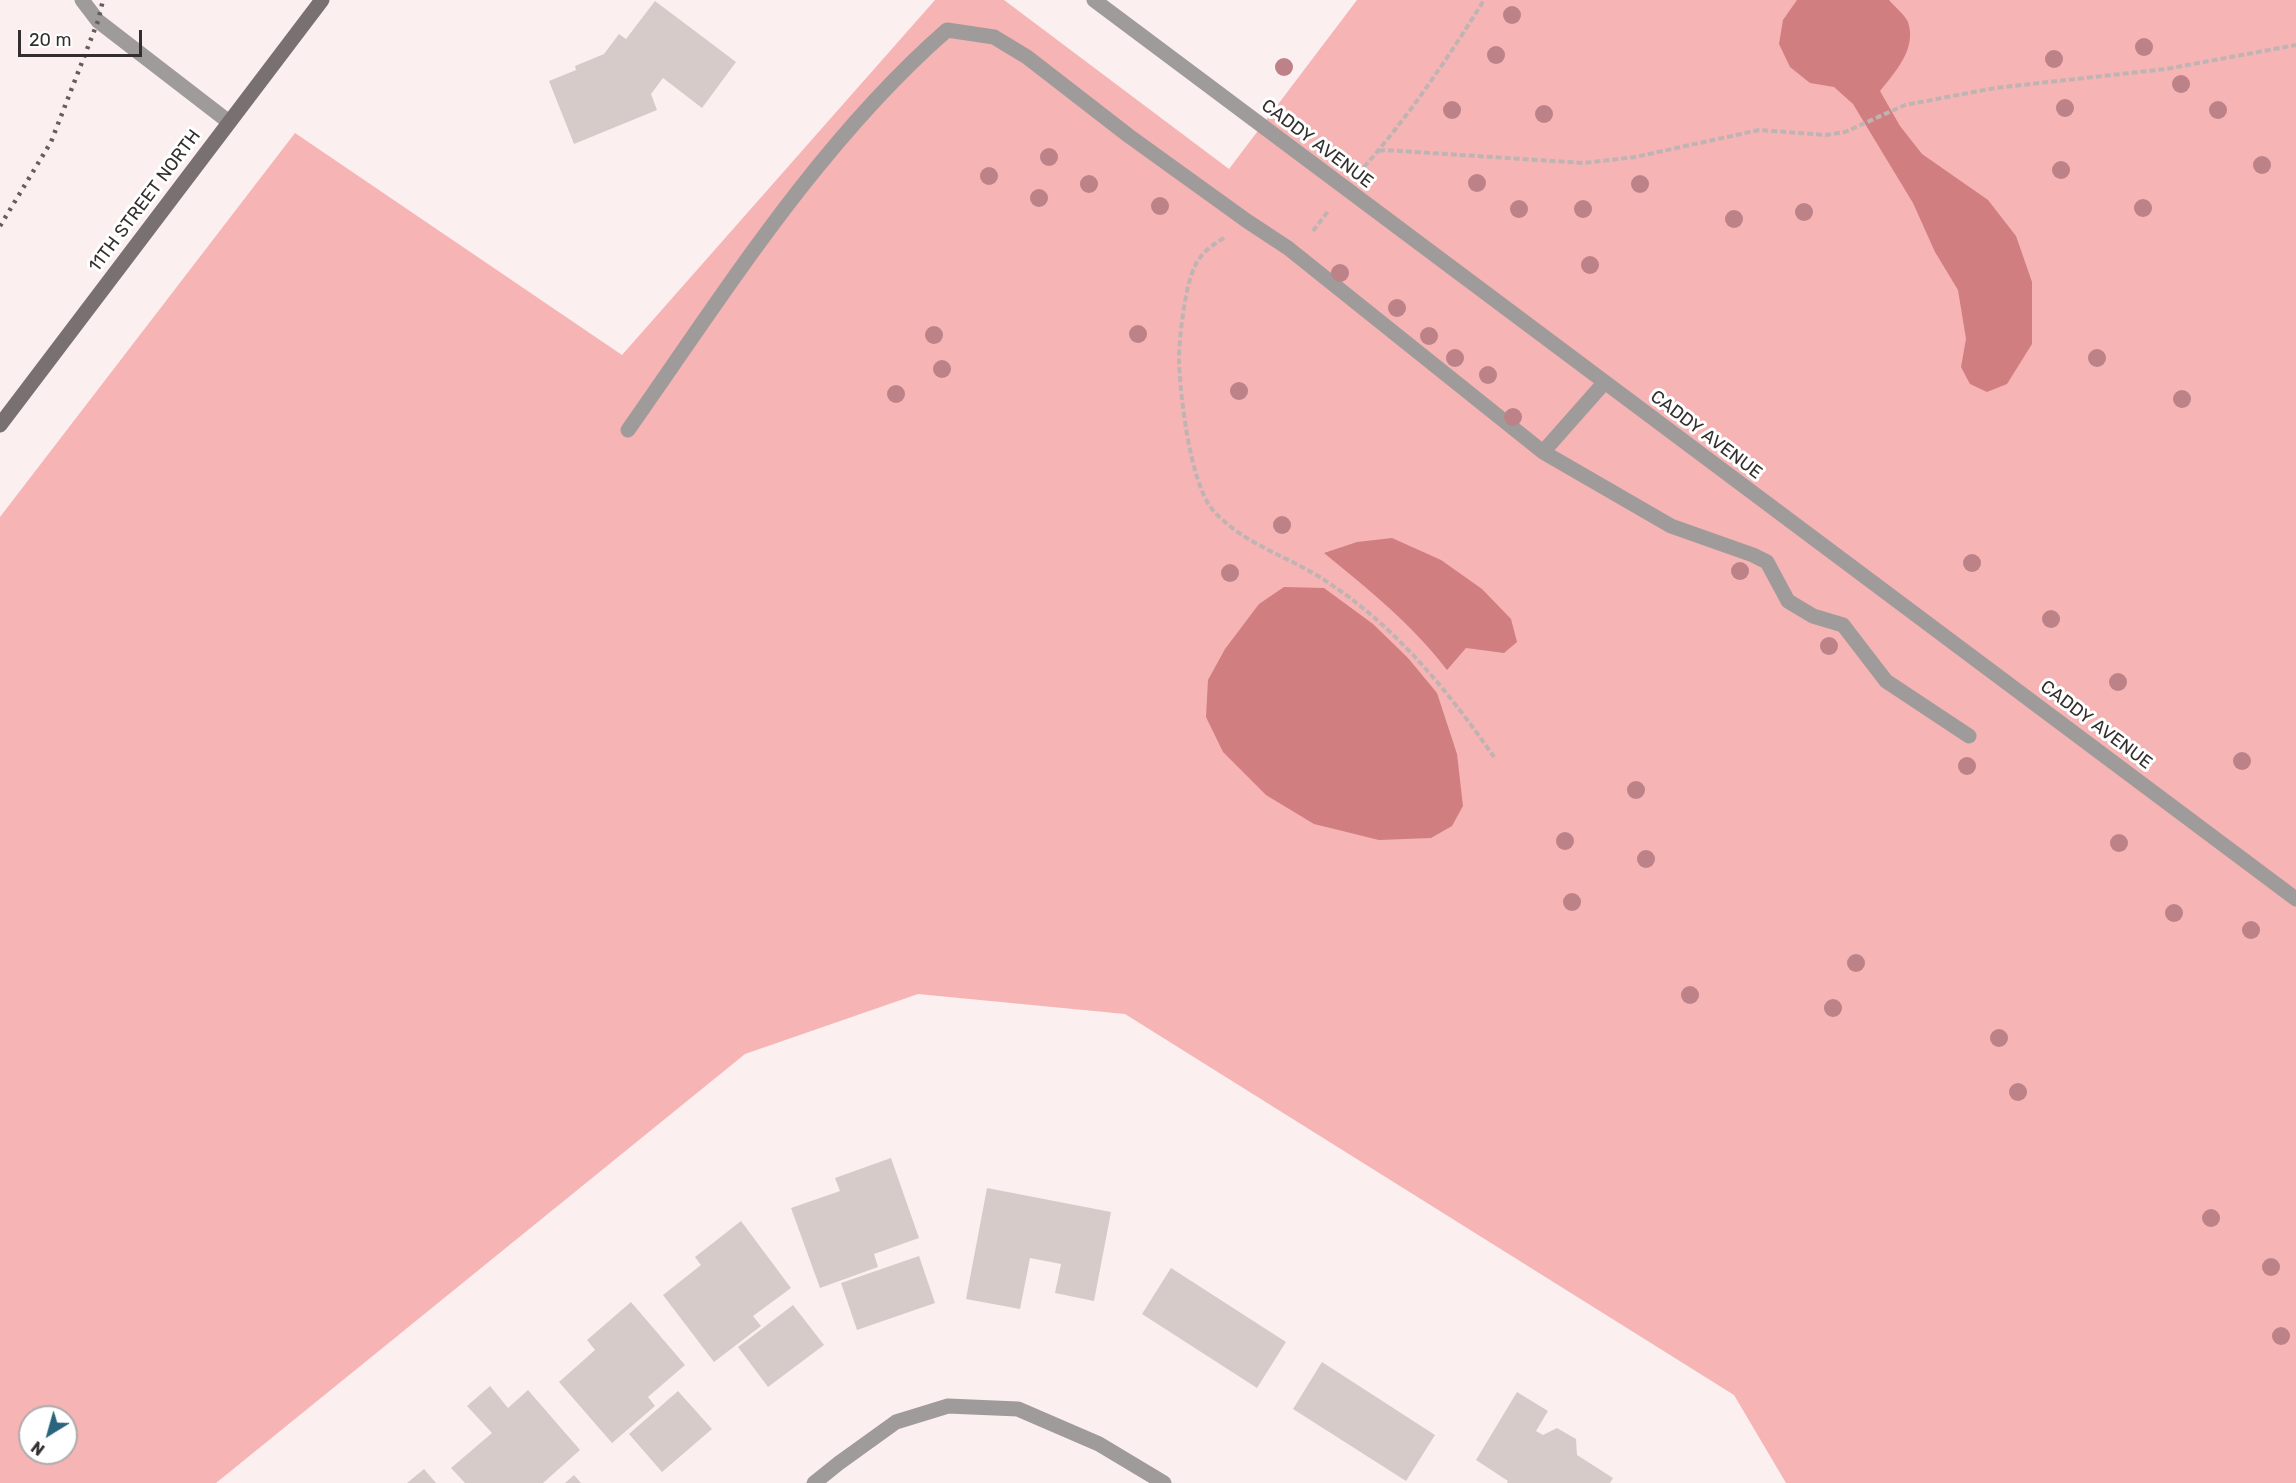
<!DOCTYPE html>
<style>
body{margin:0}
#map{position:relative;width:2296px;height:1483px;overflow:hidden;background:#fcefef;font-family:Rubik,sans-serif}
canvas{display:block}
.north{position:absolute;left:18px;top:1405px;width:60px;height:60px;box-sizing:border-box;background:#fff;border:2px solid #aeacac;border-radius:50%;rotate:217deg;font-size:16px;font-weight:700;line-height:24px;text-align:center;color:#342f2f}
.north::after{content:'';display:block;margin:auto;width:21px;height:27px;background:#2a647d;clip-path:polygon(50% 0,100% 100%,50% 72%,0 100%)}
.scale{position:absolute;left:18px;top:30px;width:124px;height:27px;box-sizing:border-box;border:3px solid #342f2f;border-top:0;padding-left:8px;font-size:18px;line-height:21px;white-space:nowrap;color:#342f2f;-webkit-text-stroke:4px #fff;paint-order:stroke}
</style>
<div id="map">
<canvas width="2296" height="1483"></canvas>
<div class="north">N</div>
<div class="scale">20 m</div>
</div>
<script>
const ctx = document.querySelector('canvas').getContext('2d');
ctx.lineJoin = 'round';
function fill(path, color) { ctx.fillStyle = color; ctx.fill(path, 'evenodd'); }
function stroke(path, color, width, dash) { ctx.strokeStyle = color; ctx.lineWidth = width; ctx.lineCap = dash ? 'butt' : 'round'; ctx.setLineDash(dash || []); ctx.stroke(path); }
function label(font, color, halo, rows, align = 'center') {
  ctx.font = font + ' Rubik,sans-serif'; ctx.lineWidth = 6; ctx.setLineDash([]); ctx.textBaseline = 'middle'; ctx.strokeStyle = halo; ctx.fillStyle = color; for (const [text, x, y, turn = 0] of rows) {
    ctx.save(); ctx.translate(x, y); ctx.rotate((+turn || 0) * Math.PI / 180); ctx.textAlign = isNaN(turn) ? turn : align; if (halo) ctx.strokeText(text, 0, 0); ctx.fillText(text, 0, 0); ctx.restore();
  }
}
fill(new Path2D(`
 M935,0H1004L1229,169L1357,0H2296V1483H1786L1734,1395L1125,1014L918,994L745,1054L216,1483H0V517L295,133L622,355ZM30,1417H66V1453H30Z`), '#f6b4b4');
fill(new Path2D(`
 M1797,0H1889C1894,6 1905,15 1908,22C1917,49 1895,72 1880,91L1900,126L1922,154L1988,200L2016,236L2032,282V344L2007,384L1987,392L1970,384L1961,367L1966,339L1958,290L1935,252L1913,203L1853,104L1834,87L1810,83L1790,67L1779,44L1783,20Z
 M1392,538L1441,560L1482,589L1511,619L1517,642L1504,653L1466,648L1447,670C1412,624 1368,589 1324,553L1357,542Z
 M1284,587L1324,588L1373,624L1408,658L1437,693L1457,754L1463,806L1452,826L1431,838L1379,840L1314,824L1266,795L1223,752L1206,717L1208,680L1225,649L1259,604Z`), '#d07e80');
fill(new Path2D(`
 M655,1L736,62L702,108L663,78L651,94L657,110L574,144L549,81L576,70L575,66L604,54L619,34L626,39Z
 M891,1158L919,1238L874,1254L878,1267L820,1288L791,1208L840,1191L835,1178Z
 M987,1188L1111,1212L1094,1301L1055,1293L1061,1264L1030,1258L1020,1309L966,1299Z
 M741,1221L791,1288L753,1316L761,1326L714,1362L663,1295L701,1265L695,1257Z
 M919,1256L935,1303L857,1330L841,1283Z
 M1171,1268L1286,1342L1257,1388L1142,1314Z
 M631,1302L685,1365L648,1397L655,1406L612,1443L559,1382L595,1350L587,1340Z
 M793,1305L824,1345L768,1387L738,1347Z
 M1322,1362L1435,1435L1406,1481L1293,1409Z
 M490,1386L508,1408L528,1390L580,1450L543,1483H465L451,1468L492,1433L467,1406Z
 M678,1391L712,1429L662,1472L629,1434Z
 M1517,1392L1548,1411L1536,1431L1543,1435L1557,1428L1576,1439L1577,1455L1613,1478L1610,1483H1507L1508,1481L1476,1460Z
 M424,1469L436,1483H407Z
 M574,1475L581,1483H565Z`), '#d7cbca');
stroke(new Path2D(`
 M1379,151L1385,150L1584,163L1635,157L1759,130L1826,135L1845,132L1905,105L1995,88L2166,69L2296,45
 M1364,167C1409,116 1448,58 1484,0
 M1313,231L1329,210
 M1224,238C1212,245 1201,253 1195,266C1185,285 1179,338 1179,360C1180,395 1190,482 1212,509C1240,542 1282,554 1318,576C1391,621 1446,688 1494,757`), '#bfb4b4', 4, [6, 3]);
stroke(new Path2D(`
 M82,0L98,21L229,122
 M628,430C725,292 819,142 947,30L994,37L1027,57L1129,136L1247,221L1288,248L1543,452L1671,526L1753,555L1767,562L1788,601L1813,616L1843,625L1886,681L1969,736
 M1543,452L1604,383`), '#a09b9b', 15);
stroke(new Path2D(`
 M1094,0L2296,899
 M814,1483L839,1463L896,1422L948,1406L1018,1409L1099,1444L1164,1483`), '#a09b9b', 15);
stroke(new Path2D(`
 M0,425L322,0`), '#797171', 15);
stroke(new Path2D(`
 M0,226L51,142L98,21L103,0`), '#645d5d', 4.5, [3, 6]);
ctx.fillStyle = '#bd8288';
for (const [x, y] of [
 [1512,15],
 [2144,47],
 [1496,55],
 [2054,59],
 [1284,67],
 [2181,84],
 [2065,108],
 [1452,110],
 [2218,110],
 [1544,114],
 [1049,157],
 [2262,165],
 [2061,170],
 [989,176],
 [1477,183],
 [1089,184],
 [1640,184],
 [1039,198],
 [1160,206],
 [2143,208],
 [1519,209],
 [1583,209],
 [1804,212],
 [1734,219],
 [1590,265],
 [1340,273],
 [1397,308],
 [1138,334],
 [934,335],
 [1429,336],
 [1455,358],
 [2097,358],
 [942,369],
 [1488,375],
 [1239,391],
 [896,394],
 [2182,399],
 [1513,417],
 [1282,525],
 [1972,563],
 [1740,571],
 [1230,573],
 [2051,619],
 [1829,646],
 [2118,682],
 [2242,761],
 [1967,766],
 [1636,790],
 [1565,841],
 [2119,843],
 [1646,859],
 [1572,902],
 [2174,913],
 [2251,930],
 [1856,963],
 [1690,995],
 [1833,1008],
 [1999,1038],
 [2018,1092],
 [2211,1218],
 [2271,1267],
 [2281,1336]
]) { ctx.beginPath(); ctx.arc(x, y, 9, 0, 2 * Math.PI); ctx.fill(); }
label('18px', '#342f2f', '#fff', [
 ["CADDY AVENUE",1317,144,37],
 ["11TH STREET NORTH",145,201,-53],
 ["CADDY AVENUE",1706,435,37],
 ["CADDY AVENUE",2096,725,37]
]);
</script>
